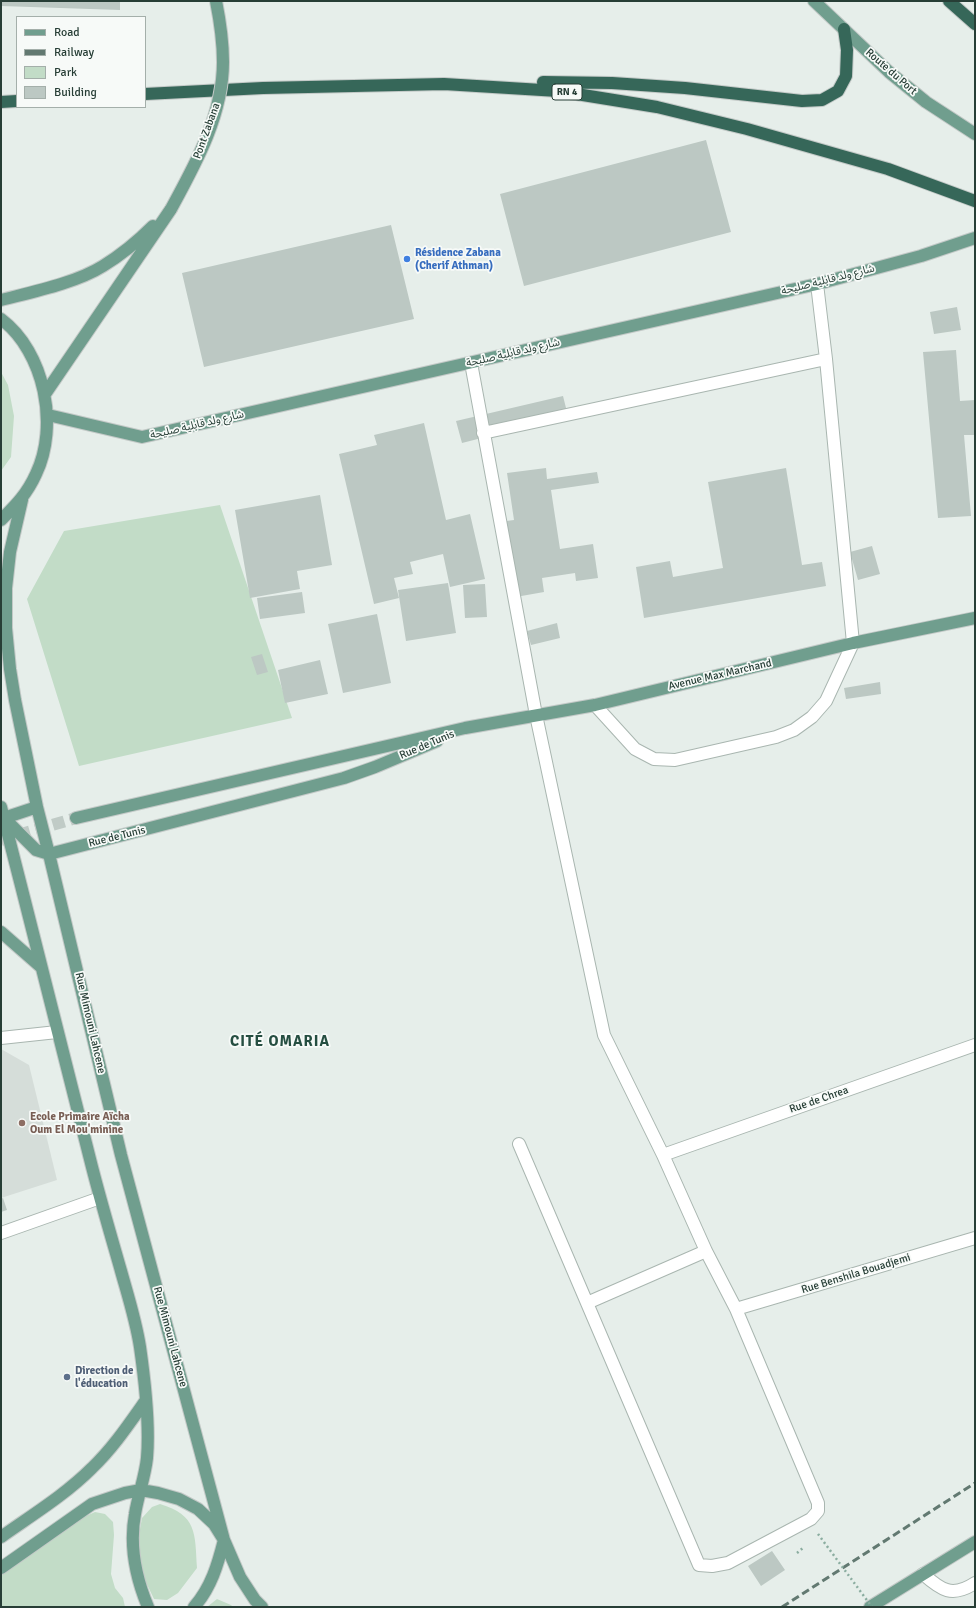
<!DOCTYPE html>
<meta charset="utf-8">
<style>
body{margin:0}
#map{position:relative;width:976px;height:1608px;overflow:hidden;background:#e6eeea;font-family:Signika,sans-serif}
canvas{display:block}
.frame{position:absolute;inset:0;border:2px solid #273e36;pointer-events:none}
.legend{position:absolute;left:16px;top:16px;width:130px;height:92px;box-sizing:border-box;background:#f7faf8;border:1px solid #a4afaa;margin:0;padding:5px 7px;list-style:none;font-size:12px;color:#273e36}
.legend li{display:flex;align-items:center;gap:8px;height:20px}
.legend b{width:20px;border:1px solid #a4afaa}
</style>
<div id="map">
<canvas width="976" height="1608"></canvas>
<div class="frame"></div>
<ul class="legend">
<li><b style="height:5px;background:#709e8e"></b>Road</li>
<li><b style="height:5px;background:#627971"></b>Railway</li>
<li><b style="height:11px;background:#c2dcc7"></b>Park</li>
<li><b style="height:11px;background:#bcc8c3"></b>Building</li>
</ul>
</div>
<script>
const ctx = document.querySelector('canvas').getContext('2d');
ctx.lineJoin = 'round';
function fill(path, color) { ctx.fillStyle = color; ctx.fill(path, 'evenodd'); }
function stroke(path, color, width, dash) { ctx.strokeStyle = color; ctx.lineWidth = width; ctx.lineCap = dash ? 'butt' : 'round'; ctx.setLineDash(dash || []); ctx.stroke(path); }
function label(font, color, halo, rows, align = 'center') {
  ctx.font = font + ' Signika,"Noto Sans Arabic",sans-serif'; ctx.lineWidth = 3.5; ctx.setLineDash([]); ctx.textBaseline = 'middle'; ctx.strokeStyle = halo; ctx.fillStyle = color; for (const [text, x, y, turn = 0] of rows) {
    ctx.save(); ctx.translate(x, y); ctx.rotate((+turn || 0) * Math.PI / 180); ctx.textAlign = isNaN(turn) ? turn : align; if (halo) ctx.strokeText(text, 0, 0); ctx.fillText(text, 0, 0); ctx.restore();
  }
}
fill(new Path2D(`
 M1,1049L29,1065L57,1180L1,1198Z`), '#d5ddd9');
fill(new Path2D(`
 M1,372L8,385L14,416L11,457L1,471Z
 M220,505L292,718L79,766L27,599L64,531Z
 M160,1504C197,1515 195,1533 197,1568L178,1593L167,1600L154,1599L142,1574L138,1540L142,1518L152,1507Z
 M95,1512L105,1514L113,1522L114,1535L111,1574L115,1588L123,1598L125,1607H1V1566L66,1525Z
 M217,1599L231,1605L233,1607H207Z`), '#c2dcc7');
fill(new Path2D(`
 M1,1H120V10L1,6Z
 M706,140L731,232L524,286L500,194Z
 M391,225L414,319L204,367L182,273Z
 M957,307L961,330L934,334L930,312Z
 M956,350L960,401L975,400V435H964L971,516L938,518L923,352Z
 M563,396L568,416L462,443L456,421Z
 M424,423L446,520L470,514L485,579L450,587L443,554L410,562L413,574L394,578L399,598L374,604L339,454L377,445L374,435Z
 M546,468L547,479L597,472L599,483L551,490L560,549L593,544L598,578L576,581L575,573L542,578L544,592L510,598L499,522L514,520L507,473Z
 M786,468L802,565L822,562L826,586L644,618L636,567L670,561L673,577L723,568L708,482Z
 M320,495L332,565L297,571L300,589L250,598L235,510Z
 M872,546L880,574L858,580L850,552Z
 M448,583L456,633L406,641L398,590Z
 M485,584L487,617L465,618L463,585Z
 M302,592L305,613L260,619L257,598Z
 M377,614L391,683L343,693L328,624Z
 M557,623L560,638L531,645L527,631Z
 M262,654L268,672L257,675L251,657Z
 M320,660L328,694L285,703L278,670Z
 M880,682L881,694L846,699L844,688Z
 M3,1198L7,1210L1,1212V1199Z
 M772,1551L785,1570L761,1586L748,1566Z`), '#bcc8c3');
stroke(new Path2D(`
 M1,840L76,818`), '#c0cbc6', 12, [12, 6]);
const minor = new Path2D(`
 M471,363L536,715L604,1035L663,1155L706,1251L736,1309L818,1503V1511L811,1519L728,1563L712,1566L699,1565L519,1144
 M483,433L826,359
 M595,705L635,749L654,759L675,760L776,737L794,730L812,717L826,701L853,643L826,359L817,284
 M1,1038L57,1032
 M663,1155L975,1045
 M1,1233L100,1198
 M587,1303L706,1251
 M736,1309L975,1238
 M923,1574C941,1590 952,1598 975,1583`);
const major = new Path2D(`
 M814,1L889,72L926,102L975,134
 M1,300C32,292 76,283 103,266C121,255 138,241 153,226
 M1,319C45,352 59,426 36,474C27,494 16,505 1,520
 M45,394L171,209
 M48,415L142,437L817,284L921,256L975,238
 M22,500L10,552L6,588V628L10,669L15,700L37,807L49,854L121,1155L224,1540C218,1564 211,1588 194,1607
 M1,807C32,927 61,1048 92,1167C101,1202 111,1236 121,1271C128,1296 136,1321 140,1347C145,1382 150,1423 147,1458C145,1477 138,1495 135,1514C129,1546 136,1578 148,1607
 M4,818L36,850L49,854L344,778L375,767L437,741
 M76,818L465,728L595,705L853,643L975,618
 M1,821L4,818L37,807
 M1,932L41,967
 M1,1537C32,1515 65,1495 92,1468C113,1448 129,1424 146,1400
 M1,1568L92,1504L125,1493L141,1490L158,1493L179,1499L198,1509L214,1524L224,1540L240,1577L255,1600L262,1607
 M870,1607L975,1542`);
const highway = new Path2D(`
 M949,1L975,24
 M543,82L612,83L685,88L802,101L822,100L838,91L846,76L847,50L844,29
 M145,94L263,88L444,84L558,91L657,107L747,129L888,169L975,201
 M1,102L17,101`);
stroke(minor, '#a9b6b0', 14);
stroke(major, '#c3c9c7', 14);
stroke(highway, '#c3c9c7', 14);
stroke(new Path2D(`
 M797,1553L804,1547`), '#8bada0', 2.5, [2, 3]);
stroke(minor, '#fff', 12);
stroke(major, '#709e8e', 12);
stroke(highway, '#366759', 12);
stroke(new Path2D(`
 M782,1607L975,1483`), '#627971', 3, [8, 4]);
const majorBridge = new Path2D(`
 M171,209C196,163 223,115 223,62C223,41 220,21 216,1`);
stroke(majorBridge, '#c3c9c7', 14, []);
stroke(new Path2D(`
 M818,1534L872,1607`), '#8bada0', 2.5, [2, 3]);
stroke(majorBridge, '#709e8e', 12);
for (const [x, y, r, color] of [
 [407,259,4,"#3f7fe0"],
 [22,1123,4,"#8d6e63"],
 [67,1377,4,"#5c6f8a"]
]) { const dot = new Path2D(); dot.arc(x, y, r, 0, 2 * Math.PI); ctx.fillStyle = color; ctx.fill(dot); stroke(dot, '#f7faf8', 1.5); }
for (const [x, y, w] of [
 [567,92,30]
]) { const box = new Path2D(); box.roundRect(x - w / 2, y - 8, w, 16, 3); ctx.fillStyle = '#f7faf8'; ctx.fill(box); stroke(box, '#273e36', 1); }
label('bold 10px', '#273e36', null, [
 ["RN 4",567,92]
]);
label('11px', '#273e36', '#f7faf8', [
 ["Route du Port",891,72,41],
 ["Pont Zabana",207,131,-70],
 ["شارع ولد قابلية صليحة",828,280,-14],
 ["شارع ولد قابلية صليحة",513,353,-13],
 ["شارع ولد قابلية صليحة",197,425,-13],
 ["Avenue Max Marchand",720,675,-13],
 ["Rue de Tunis",427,745,-23],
 ["Rue de Tunis",117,837,-14],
 ["Rue Mimouni Lahcene",90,1023,77],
 ["Rue de Chrea",819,1100,-19],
 ["Rue Benshila Bouadjemi",856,1274,-17],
 ["Rue Mimouni Lahcene",170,1337,75]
]);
label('bold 11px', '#366cbe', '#f7faf8', [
 ["Résidence Zabana",415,253],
 ["(Cherif Athman)",415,266]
], 'left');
label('bold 11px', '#785e54', '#f7faf8', [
 ["Ecole Primaire Aïcha",30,1117],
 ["Oum El Mou'minine",30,1130]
], 'left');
label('bold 11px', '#4e5e75', '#f7faf8', [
 ["Direction de",75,1371],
 ["l'éducation",75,1384]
], 'left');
ctx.letterSpacing = '1px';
label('bold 15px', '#254e41', '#f7faf8', [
 ["CITÉ OMARIA",280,1042]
]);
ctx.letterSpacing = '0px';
</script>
